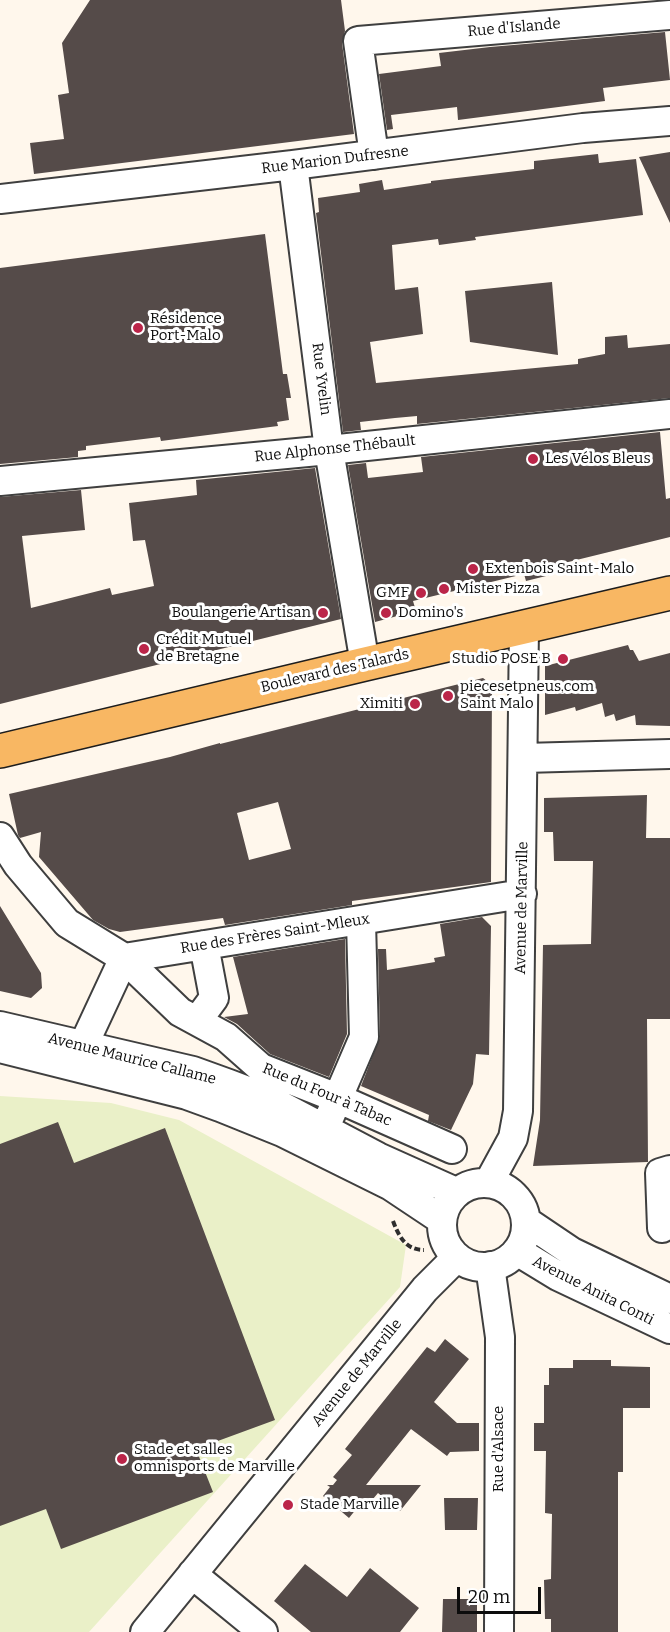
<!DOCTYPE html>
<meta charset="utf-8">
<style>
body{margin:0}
#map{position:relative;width:670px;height:1632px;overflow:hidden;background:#fff7ec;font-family:Bitter,serif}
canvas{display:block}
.scale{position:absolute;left:457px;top:1587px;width:84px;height:27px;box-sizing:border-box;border:3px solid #0c0c0c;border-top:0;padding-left:8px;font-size:18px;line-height:21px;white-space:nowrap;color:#0c0c0c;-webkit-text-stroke:4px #fff;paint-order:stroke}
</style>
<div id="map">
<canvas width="670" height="1632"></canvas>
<div class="scale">20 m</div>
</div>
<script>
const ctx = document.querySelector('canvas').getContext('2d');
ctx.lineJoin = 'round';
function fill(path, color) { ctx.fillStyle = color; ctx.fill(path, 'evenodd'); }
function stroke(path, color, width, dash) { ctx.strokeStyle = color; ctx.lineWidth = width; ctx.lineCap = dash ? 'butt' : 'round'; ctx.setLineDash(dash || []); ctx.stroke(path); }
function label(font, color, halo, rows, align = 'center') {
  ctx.font = font + ' Bitter,serif'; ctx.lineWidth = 6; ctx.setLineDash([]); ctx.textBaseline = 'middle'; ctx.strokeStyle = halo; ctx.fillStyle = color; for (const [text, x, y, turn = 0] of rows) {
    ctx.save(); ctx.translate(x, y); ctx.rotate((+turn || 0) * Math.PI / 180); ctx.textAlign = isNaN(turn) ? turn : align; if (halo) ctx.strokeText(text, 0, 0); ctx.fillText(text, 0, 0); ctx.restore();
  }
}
fill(new Path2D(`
 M0,1096L111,1103L179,1120L406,1245L400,1287L89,1632H0Z`), '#eaf0c8');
fill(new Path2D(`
 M90,0H341L345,31L342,43L354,134L34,174L30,143L64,139L58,95L69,93L62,43Z
 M665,32L670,80L603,88L605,101L458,120L457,107L391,115L393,129L387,130L379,74L441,66L439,53L490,47Z
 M670,152V223L639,157Z
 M598,154L599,163L636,159L643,215L475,237L476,240L439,245L438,239L392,245L395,290L418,287L423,334L370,342L376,383L578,364V359L605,354V337L627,335L628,348L670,344V398L417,424V416L395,418L360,422L361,430L343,432L316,213L319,212L318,198L360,192L359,184L382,180L384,190L431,183V181L534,169V161Z
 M265,234L283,374H287L291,398H286L289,420L277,422L278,426L161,441L160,437L86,446V450L78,451V457L0,464V268Z
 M552,282L558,355L470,342L465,291Z
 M660,432L666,499L670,498V537L552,566L554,574L526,581L524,574L413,601L416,611L375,622L348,465L366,463L368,478L423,472L421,457Z
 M315,468L341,619L0,704V497L81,490L85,530L22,536L31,608L110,588L112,595L154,586L145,540L133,541L129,503L197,495L196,480Z
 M628,645L630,650H633L639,661L670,653V726L636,725L635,715L616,721L614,714L605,717L602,703L576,711L575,707L545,715V666Z
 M483,678L492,685L491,882L352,901V905L225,925L223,918L120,932L109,929L93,920L39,857L41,832L20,838L18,835L9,794L170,757L220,743V744ZM278,802L291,849L249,860L237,813Z
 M647,795L646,838H670V1019H647L648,1162L533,1166L540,1120L543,945L591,944L593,861H554L553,832H544V798Z
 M0,906L41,973L42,988L31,998L0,991Z
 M482,917L491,926L489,1055L476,1054L473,1084L451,1130L428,1121L429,1115L361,1086L380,1037L378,949H386L387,970L435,962L434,958L445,956L440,924Z
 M345,939L347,1034L329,1077L270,1054L237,1024L224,1017L248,1014L233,957Z
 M58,1122L74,1163L165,1128L275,1420L196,1449L213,1492L61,1549L46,1509L0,1526V1144Z
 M445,1339L469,1359L434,1402L457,1423H479V1451L450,1452L447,1456L411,1429L366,1485H421L400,1511L378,1493L362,1512L357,1508L349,1518L323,1496L330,1487L327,1485H333L337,1480L333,1477L352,1455L345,1449L427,1347L435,1352Z
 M573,1360H611V1366L650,1367V1408H623V1472H618V1632H551V1619H545L544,1580L551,1579L552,1514L545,1513L546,1451H534V1423H544V1385H549V1368H573Z
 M444,1498H478L477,1530H445Z
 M305,1564L347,1597L370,1568L419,1608L400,1632H311L274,1601Z
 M443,1599H477V1632H442Z`), '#554b49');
const minor = new Path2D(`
 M374,155L358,41L670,15
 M293,165L329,450L365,664
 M0,199L293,165L583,128L670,121
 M0,481L329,450L670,414
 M524,758L670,754
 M0,837L18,865L67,923L124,958L180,1012L226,1037L261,1068L337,1098L452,1149
 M197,1021L214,998L204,945
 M0,1026L193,1071L229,1084L266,1098L378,1157L456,1192
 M83,1046L124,958L522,894
 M0,1048L187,1095L220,1107L282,1132L391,1186L442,1220
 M330,1116L364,1037L361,921
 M489,1182L513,1138L518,1111L524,627
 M442 1225a42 42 0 1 1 84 0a42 42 0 1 1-84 0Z
 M526,1221L572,1252L670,1299
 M662,1228L660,1173L670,1170
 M517,1251L558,1276L670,1329
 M490,1266L500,1337L499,1632
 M192,1574L263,1632
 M145,1632L425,1289L457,1257`);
const major = new Path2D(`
 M0,751L365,664L670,593`);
stroke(minor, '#3f3f3f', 32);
stroke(major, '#1d1d1d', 36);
stroke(new Path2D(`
 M393,1221C399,1237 406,1250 424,1250`), '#2e2e2e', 4, [6, 3]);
stroke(minor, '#fff', 28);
stroke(major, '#f8b763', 33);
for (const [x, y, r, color] of [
 [138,328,6,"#bb2549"],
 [533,459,6,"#bb2549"],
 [473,569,6,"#bb2549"],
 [444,589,6,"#bb2549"],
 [421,593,6,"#bb2549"],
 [323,613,6,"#bb2549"],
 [386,613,6,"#bb2549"],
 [144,649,6,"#bb2549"],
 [563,659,6,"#bb2549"],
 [448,696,6,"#bb2549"],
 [415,704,6,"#bb2549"],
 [122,1459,6,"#bb2549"],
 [288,1505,6,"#bb2549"]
]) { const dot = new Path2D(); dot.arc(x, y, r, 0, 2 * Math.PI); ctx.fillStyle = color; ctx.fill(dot); stroke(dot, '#fff', 2); }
label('15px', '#0c0c0c', '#fff', [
 ["Rue d'Islande",514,28,-5],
 ["Rue Marion Dufresne",335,160,-7],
 ["Rue Yvelin",321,379,83],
 ["Rue Alphonse Thébault",335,449,-6],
 ["Boulevard des Talards",335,671,-13],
 ["Avenue de Marville",522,908,-89],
 ["Rue des Frères Saint-Mleux",275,934,-9],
 ["Avenue Maurice Callame",132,1059,14],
 ["Rue du Four à Tabac",327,1095,23],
 ["Avenue Anita Conti",593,1291,27],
 ["Avenue de Marville",357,1373,-51],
 ["Rue d'Alsace",499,1449,-90]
]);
label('15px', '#0c0c0c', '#fff', [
 ["Résidence",150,319],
 ["Port-Malo",150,336],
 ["Les Vélos Bleus",545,459],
 ["Extenbois Saint-Malo",485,569],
 ["Mister Pizza",456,589],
 ["GMF",409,593,"right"],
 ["Boulangerie Artisan",311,613,"right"],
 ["Domino's",398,613],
 ["Crédit Mutuel",156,640],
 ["de Bretagne",156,657],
 ["Studio POSE B",551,659,"right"],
 ["piecesetpneus.com",460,687],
 ["Saint Malo",460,704],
 ["Ximiti",403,704,"right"],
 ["Stade et salles",134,1450],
 ["omnisports de Marville",134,1467],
 ["Stade Marville",300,1505]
], 'left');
</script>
